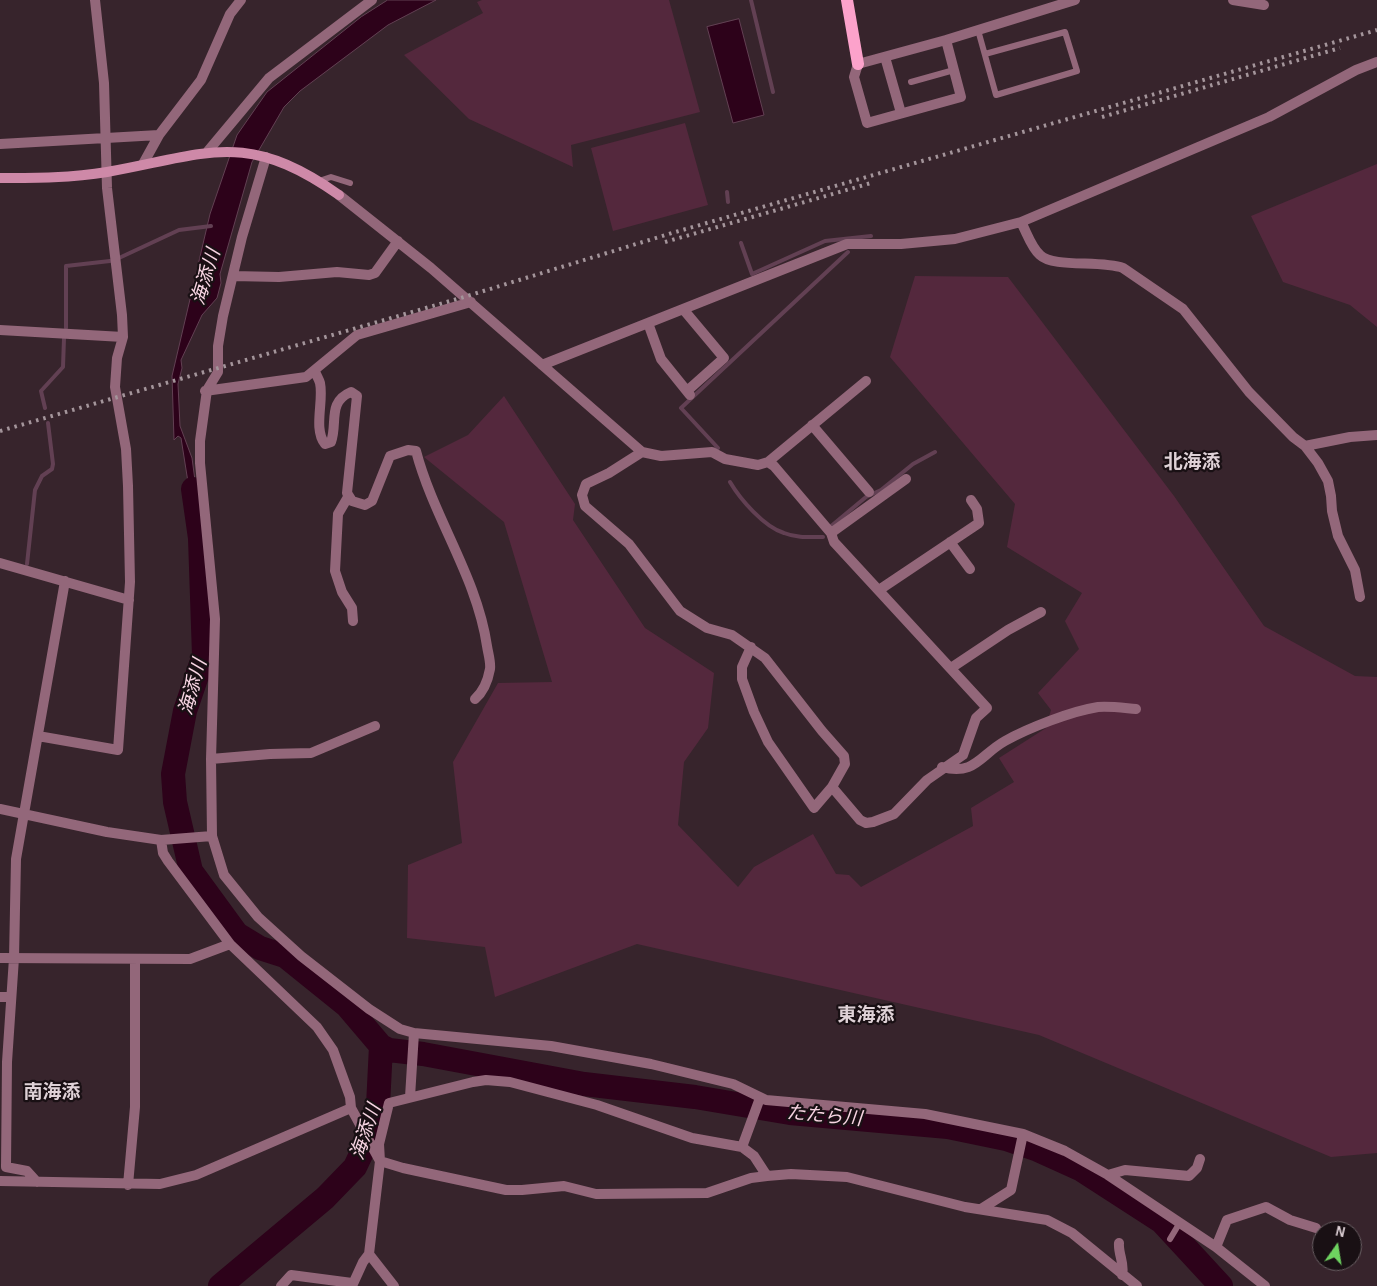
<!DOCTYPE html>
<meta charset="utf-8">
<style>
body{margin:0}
#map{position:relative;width:1377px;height:1286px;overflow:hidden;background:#37242c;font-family:"Alegreya Sans",sans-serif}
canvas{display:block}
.north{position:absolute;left:1312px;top:1221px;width:50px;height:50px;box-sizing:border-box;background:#191014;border:1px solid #685e62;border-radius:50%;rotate:13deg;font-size:14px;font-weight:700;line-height:20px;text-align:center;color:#dfd2d7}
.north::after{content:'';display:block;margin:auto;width:18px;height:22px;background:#6ed360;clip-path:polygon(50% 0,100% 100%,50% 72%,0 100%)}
</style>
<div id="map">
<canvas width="1377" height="1286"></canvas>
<div class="north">N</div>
</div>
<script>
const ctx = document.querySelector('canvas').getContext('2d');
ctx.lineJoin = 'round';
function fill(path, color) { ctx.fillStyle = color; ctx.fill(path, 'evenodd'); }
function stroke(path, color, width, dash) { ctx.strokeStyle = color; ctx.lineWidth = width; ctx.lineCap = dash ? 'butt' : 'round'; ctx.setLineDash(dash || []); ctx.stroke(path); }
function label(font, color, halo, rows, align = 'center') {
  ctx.font = font + ' "Alegreya Sans","Noto Sans JP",sans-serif'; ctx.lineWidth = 4.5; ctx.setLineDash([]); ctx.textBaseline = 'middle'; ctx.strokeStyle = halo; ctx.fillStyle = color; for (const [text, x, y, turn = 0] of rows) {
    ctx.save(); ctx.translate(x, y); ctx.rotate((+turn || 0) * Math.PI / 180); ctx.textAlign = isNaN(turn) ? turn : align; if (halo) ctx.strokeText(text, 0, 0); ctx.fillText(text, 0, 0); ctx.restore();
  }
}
fill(new Path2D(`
 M482,0H669L700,112L571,145L573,167L469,119L404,55L483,13L477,2Z
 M685,123L708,205L613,231L591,148Z
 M1377,164V327L1350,305L1283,282L1251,216Z
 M915,276L1008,277L1174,496L1264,626L1355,676L1377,677V1153L1331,1157L1039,1035L637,944L495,997L485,947L407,938L408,865L462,843L453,762L498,683L552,682L504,522L424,457L468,435L504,396L575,504L573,520L645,628L714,673L708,728L684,762L678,825L738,887L754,867L813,834L836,874L849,875L861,887L973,826L971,808L1014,782L999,758L1046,728L1051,710L1038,693L1079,649L1065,621L1082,593L1007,547L1015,504L890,357Z`), '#54283d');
const water = new Path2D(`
 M388,0H436L388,25L300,91L284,107L252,162L220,274L221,283L217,298L202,315L181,360L182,368L178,384L180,426L192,458L200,518L194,520L181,438L178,436L174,440L172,376L210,214L237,135L267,92L361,17Z
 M739,19L764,115L733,123L707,27Z`);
fill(water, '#2d021a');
stroke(water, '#624053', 1);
stroke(new Path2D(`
 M751,0L773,92
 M727,192L728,202
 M741,243L752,274L825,241L871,236
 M119,258L179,230L211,226
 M66,328V266L110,261
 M45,408L41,391L63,367L64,338
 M718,448L681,408L848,252
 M730,482C740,499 764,527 784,533C796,538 810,537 823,537
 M830,527L866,497L881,490L913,464L935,452
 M27,564L35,490L42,476L52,469L53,464L48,423`), '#624053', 4);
stroke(new Path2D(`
 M193,489L200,538L204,655L185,711L173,774L175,802L191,871L237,934L260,948L285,956L347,1006L381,1046L389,1050L423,1054L584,1084L695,1097L790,1113L948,1127L1006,1139L1038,1150L1080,1169L1162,1222L1221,1286
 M220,1286L325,1198L355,1167L364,1148L378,1106L381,1046`), '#2d021a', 24);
stroke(new Path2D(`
 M978,30L996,95L1077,71L1065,32L985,54
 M911,82L954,70
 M319,181L331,177L350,183
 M1170,1239L1179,1224`), '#93677a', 6);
stroke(new Path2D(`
 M1233,0L1264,5
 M946,40L961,97L867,123L854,77L858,64Z
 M946,40L1075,0
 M885,57L901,113
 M0,144L159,135
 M208,151L269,78L372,0
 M266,157L242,237L223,316L218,346V372L207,390L200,441V463L215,619L211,759L212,836L224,875L258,917L301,956L369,1009L400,1029L414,1033L551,1046L651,1064L733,1084L766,1100L925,1114L1023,1134L1065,1151L1108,1175L1216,1247L1265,1286
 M143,164L159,135L201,80L230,14L241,0
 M339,195L431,268L642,452L661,456L712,452L725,459L758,465L768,462L774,466L831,533L834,542L987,708L976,718L963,755L927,780L894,814L873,822L866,823L860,820L832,787L845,764L844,756L822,731L765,658L732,635L707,628L680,611L629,544L585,506L582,495L586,484L609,473L642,452
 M1021,222C1027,233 1031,247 1040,255C1053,268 1101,260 1123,268L1183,309L1249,392L1293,437L1305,446L1318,463L1328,481L1331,496L1332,511L1338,536L1355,570L1360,597
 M233,276L279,277L337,272L369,275L375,273L398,241
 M683,309L724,358L687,391
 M648,323L661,359L690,395
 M0,330L123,337
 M542,365L847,244H901L955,239L1021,222L1269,117L1356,70L1377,62
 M315,371C316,375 319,379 320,383C324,401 313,429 325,444L331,442C338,423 327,402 351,392L357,396L347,493L352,501L365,505L372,501L390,456L408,450L416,451C434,519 477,577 487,646C488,653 491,662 490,669C488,680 483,692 475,699
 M205,391L306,377L357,335L471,302
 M812,425L869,492
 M1305,446L1350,437L1377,435
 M768,462L866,381
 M348,497L338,514L335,571L342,592L352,608L353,621
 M831,533L906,479
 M950,542L970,569
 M0,563L129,600
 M879,590L979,523L977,509L971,500
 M751,647L742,667V679L754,712L768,742L814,808L832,787
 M951,668L1008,630L1041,612
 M38,736L118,750L130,582L128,486L126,449L115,387L117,358L123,337L122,315L107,188L104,83L95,0
 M211,759L270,754L311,753L375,726
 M942,767C975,776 980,755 1005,741C1028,728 1072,711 1098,707C1110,706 1124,708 1136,709
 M0,809L107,832L161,840L212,836
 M161,840L163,853L168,861L230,944L317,1027L333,1050L350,1097L351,1108L380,1161L403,1168L506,1190H522L564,1186L596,1194L707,1193L751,1178L767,1176L791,1174L847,1177L965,1207L1047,1220L1072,1233L1137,1286
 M0,958L190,959L230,944
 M0,997H11
 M410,1097L414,1033
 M742,1147L760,1098
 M1108,1175L1125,1170L1189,1176L1197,1168L1200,1159
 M0,1181L160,1184L196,1175L351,1108
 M37,1182L27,1171L6,1167L7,1062L14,958L16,859L65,581
 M128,1185L135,1107V960
 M981,1209L1011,1190L1023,1134
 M1119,1243C1118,1254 1125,1264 1122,1275
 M1216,1247L1227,1220L1266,1207L1290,1220L1316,1228
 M369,1254L394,1286
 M281,1286L291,1275L352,1283
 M352,1286L363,1262L369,1254L380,1161L379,1144L389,1103L473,1082L486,1080L510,1082L597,1105L692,1138L742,1147L754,1156L767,1176`), '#93677a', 10);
stroke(new Path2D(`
 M0,178C35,178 72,178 107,172C208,154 245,129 339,195`), '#ce89a8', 10);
stroke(new Path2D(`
 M847,0L858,64`), '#fca2cb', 12);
stroke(new Path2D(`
 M1102,117L1340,48
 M665,242L871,183
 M0,431L464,297L672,233L1377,30`), '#a4959b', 4, [2.5, 5]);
label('italic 19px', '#f8d5e3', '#191014', [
 ["海添川",206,277,-73],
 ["海添川",193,687,-74],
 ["たたら川",824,1116,5],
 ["海添川",366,1132,-71]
]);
label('bold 19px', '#dfd2d7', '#191014', [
 ["北海添",1192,462],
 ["東海添",866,1015],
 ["南海添",52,1092]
]);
</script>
